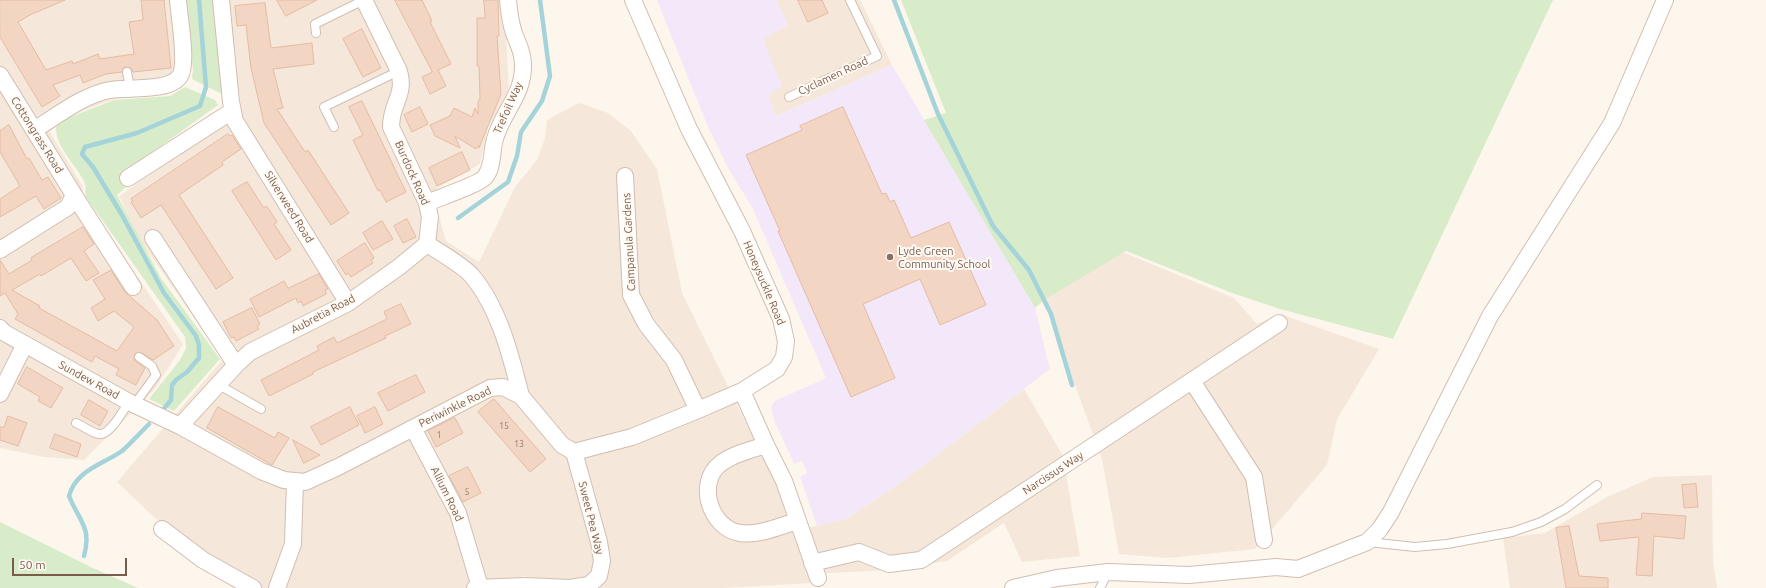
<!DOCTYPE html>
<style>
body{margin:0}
#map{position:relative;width:1766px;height:588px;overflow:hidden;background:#fdf6ec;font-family:Ubuntu,sans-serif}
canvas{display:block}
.scale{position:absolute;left:12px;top:558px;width:115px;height:18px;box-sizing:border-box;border:2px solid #7a5c4d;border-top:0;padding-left:5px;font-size:12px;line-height:14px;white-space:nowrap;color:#7a5c4d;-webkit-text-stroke:3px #fffaf3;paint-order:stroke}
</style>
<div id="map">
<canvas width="1766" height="588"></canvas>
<div class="scale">50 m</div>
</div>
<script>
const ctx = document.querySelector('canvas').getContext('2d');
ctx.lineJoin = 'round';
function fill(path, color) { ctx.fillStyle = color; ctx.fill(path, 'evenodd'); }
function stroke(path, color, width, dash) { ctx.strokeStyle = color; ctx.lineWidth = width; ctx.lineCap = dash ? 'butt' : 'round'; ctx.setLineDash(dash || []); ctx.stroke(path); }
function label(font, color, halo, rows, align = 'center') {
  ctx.font = font + ' Ubuntu,sans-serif'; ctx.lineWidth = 4; ctx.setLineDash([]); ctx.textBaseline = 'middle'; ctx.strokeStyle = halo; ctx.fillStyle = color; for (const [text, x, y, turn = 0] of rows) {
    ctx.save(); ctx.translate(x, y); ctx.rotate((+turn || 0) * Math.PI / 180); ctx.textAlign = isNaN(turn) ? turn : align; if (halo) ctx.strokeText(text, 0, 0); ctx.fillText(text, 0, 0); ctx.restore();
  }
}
fill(new Path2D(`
 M0,0H183L190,77L182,86L169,94L114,99L68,116L48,129L82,185L84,198L183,344L155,389L84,460L44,457L0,448Z
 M224,0H504L509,91L488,127L480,164L437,188L438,213L446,241L479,262L515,187L537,160L545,138L547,120L579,103L608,113L631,131L657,169L682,293L777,486L793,531L846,519L900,483L1024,389L1063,456L1080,556L1022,562L1004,523L947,561L890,570L810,574L798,545L811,583L725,588H596L524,576L493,588H245L191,552L117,482L223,359L139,239L119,196L242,112Z
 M776,0H860L892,65L776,116L768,96L763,38L788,25Z
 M1120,251L1234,298L1257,324L1280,314L1379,349L1337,419L1327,465L1255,549L1167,558L1119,554L1102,459L1044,300Z
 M1712,475L1713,562L1717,588H1510L1503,538L1545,533L1607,497L1653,477Z`), '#f5e8da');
fill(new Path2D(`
 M657,0H776L788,25L763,39L782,86L768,96L776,116L892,65L1035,308L1050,369L900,483L846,519L817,526L800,477L807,473L802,461L794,464L774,420L771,406L775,401L826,378L752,207L728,168L708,127Z`), '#f3e8fa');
fill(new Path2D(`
 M185,0H213L222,94L192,79L193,70Z
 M901,0H1553L1393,339L1280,309L1232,293L1126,251L1044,300L1035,308L924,120L946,113Z
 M185,87L215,100L218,105L120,175L127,186L117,195L161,278L220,359L174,411L149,399L180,360L186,348L185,337L86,197C85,193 86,187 85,184C77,164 56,150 56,127L70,117L114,100L170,96Z
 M0,522L93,568L138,588H0Z`), '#d8ecc9');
stroke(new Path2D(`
 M894,0L938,114L993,226L1029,270L1051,314L1072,385
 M458,218L508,182L517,156L521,132L542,101L550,76L540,0
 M162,411L171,400L172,385L176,380L187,372L199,358V345L196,336L164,293L122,215L93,167L82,154L85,147L137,133L200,106L206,87L199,0
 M84,556C92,527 79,521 69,496C76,470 102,465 122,451C131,443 140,433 149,424`), '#a5d3da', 4.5);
const building = new Path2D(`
 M0,0H65L30,15L18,22L46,70L72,61L73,64L98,54L100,59L134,54L129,22L143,20L141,0H164L171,68L133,72L131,68L126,67L123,68L122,72L106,74L83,83L80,75L53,85L60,96L42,107L0,37Z
 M277,0H317L286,16Z
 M395,0H422L432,21L430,22L451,64L438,70L446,86L430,94L422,77L432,72Z
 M484,0H498L499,36H497L501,94L479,148V145L476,149L455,136L460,148L435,136L430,125L450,116L454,108L472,117L475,108L478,114V102L480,98L479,66H477V18H485Z
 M798,0H822L828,13L808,22Z
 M265,3L271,48L312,43L314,64L273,69L283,108L277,109L305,152L308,150L349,213L331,225L264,123L251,68L246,25L237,26L235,6Z
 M362,29L381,68L363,77L343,39Z
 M362,101L406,192L386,202L380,190L378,191L353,140L363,135L349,107Z
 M420,107L428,124L412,132L404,115Z
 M843,107L882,194L886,193L890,202L894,200L911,238L949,222L986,305L940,325L920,279L863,304L895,378L851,397L778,231H780L746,155L802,130L800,126Z
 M9,125L27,159L29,158L42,180L48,177L61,198L44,209L36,196L0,217V199L20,186L0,152V131Z
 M228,134L230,136L232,135L241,149L222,162L223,165L179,195L233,278L216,289L161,205L141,218L131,202L133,201L131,199Z
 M462,152L470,170L437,186L429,168Z
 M247,182L264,208L266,206L270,211L277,222L274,224L291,250L276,260L232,191Z
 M407,219L416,237L403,243L394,226Z
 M382,221L393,239L373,250L363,233Z
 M83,227L94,244L84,251L99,273L86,281L71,258L41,276L40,274L12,290L40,306L39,308L117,351L134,327L114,311L98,321L91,308L105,299L93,280L111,270L125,292L157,320L174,346L153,360L140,352L135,354L134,360L145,368L136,385L116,375L119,369L95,356L92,362L15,319L18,314L5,293L0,296V260L9,274L32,260L31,258Z
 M365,243L374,258L371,260L373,263L351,277L348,273L346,275L337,261Z
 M319,274L328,289L325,290L326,294L303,306L301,301L298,303L296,298L259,317L250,299L284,281L288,288Z
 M401,304L411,324L385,336L386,338L313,372V374L269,396L261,380L319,350L317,346L334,337L337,343L387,319L384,312Z
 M252,308L260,324L257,326L259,329L236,341L234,337L231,338L223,322Z
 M27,367L63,388L51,408L38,401L40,397L18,384Z
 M416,375L425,392L388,411L378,393Z
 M494,399L546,459L530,472L478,412Z
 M89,400L108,411L100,426L81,415Z
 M218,407L275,438L278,432L289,438L272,465L207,428Z
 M350,407L359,425L321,445L311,427Z
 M375,407L383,424L365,433L357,416Z
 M8,416L27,423L18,446L0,440V427H4Z
 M455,418L463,433L436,447L428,431Z
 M55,434L81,444L77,457L50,448Z
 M293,440L320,455L304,463Z
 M468,467L481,493L463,502L449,476Z
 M1696,484L1698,507L1684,508L1682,485Z
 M1642,513L1686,516L1684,539L1654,536L1652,576L1636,575L1639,537L1600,541L1597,524L1641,519Z
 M1569,526L1579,576L1608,578V588H1566L1556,528Z`);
fill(building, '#f3d5c3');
stroke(building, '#e6bba3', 1);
const lane = new Path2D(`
 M316,33L315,24L364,0
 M127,72L130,88
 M789,97L877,56L850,0
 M334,127L324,107L399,71
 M219,385L261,409
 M134,405L156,375L152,366L139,357
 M76,423C83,426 92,433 99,434C111,435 123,410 129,402
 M1368,542L1415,547L1447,544L1512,532L1541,522L1565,509L1597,485
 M1100,588L1108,572`);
const street = new Path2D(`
 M221,0L231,102L235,121L348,303
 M364,0L399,71C406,96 391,102 391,127L427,203L430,217L427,244
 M0,75L74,195L68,207L0,250
 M34,130C57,116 83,95 110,90C128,87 170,92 180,76C188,63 179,17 178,0
 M625,176L631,295L646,324L674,360L698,410
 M128,178L232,111
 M74,195L133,287
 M427,203C438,198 480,184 485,177C494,166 491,151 495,139C502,113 524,94 523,65C523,51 518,45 514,33C510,22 509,11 508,0
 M153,238L236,365L250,352L348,303L399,267L427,244
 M427,244C438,251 465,267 472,276C499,308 511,356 521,396
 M0,328L3,332L129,402L180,426L261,471L284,480L305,482L338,467L490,388L503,387L521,396L562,445L574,452L632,437L698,410L742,391L777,369L784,357L786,341L781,319L742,231L689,129L633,0
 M1192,381L1254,477L1264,540
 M742,391L766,445L784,481L818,578
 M0,394L25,344
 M180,426L236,365
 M413,428L458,513L480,587
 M766,445C751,450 732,454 720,464C696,483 710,528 740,533C758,536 780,526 797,521
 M162,529L203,560L253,588
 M812,563L859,552L889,564L921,560L1279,323
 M277,588L293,544L295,481
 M475,588L526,586L570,588L589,585L599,576L602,561L599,542L574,452
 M1013,588L1057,578L1108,572L1189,575L1276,567L1298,569L1367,542L1380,529L1391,512L1490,316L1612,123L1665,0`);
stroke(lane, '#d1beb0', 10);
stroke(street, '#d1beb0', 18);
stroke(lane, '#fff', 8);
stroke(street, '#fff', 16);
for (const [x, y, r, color] of [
 [890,257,4,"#8d6e63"]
]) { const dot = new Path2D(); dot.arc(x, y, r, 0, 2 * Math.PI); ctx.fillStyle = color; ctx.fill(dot); stroke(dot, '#fffaf3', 1.5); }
label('9px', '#987a6a', null, [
 ["15",504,426],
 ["1",439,435],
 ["13",519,444],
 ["5",467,492]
]);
label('11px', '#7a5c4d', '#fffaf3', [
 ["Cyclamen Road",833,76,-25],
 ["Trefoil Way",508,108,-66],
 ["Cottongrass Road",37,135,58],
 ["Burdock Road",412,173,66],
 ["Silverweed Road",289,207,58],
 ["Campanula Gardens",629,242,-93],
 ["Honeysuckle Road",764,283,67],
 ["Aubretia Road",323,314,-28],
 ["Sundew Road",89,380,29],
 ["Periwinkle Road",455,407,-26],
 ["Narcissus Way",1053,473,-33],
 ["Allium Road",447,494,64],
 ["Sweet Pea Way",591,518,76]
]);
label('11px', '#785e54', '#fffaf3', [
 ["Lyde Green",898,251],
 ["Community School",898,264]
], 'left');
</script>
